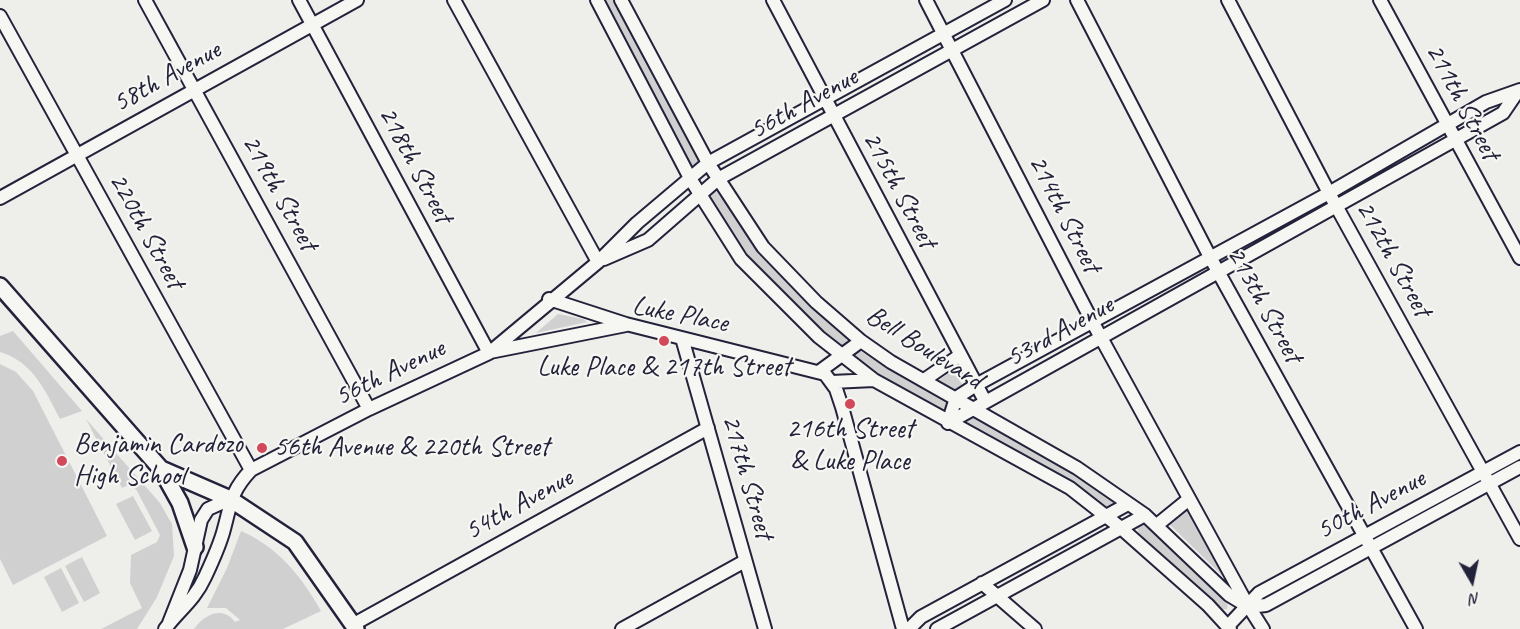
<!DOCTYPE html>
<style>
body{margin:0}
#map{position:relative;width:1520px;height:629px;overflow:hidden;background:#eeeeeb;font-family:Caveat,sans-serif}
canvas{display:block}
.north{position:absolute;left:1442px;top:551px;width:60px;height:60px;-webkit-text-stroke:4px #f6f6f2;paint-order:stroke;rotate:171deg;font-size:16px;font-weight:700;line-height:24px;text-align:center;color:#22223b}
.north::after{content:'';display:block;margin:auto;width:21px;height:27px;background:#22223b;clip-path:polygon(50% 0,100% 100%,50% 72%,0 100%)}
</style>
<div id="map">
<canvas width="1520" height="629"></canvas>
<div class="north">N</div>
</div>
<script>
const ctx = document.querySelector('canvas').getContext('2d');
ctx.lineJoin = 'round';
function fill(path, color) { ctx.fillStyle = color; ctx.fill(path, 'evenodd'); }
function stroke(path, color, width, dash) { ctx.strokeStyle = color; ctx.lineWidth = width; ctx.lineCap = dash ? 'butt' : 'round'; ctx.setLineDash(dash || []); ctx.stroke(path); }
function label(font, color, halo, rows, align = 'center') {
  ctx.font = font + ' Caveat,sans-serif'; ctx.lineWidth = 4.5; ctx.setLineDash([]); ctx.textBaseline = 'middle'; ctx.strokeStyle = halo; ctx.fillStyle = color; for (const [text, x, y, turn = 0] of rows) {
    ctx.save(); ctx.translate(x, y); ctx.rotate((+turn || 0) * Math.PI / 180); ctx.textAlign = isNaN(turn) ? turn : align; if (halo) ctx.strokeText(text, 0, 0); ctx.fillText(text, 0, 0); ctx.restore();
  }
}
fill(new Path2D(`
 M601,0H615L699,161L692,169Z
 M715,190L787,281L852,341L844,347L829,338L783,295L744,250L708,199V193Z
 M558,314L583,319L587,322L536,333Z
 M13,331L82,411L60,419C45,390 33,362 0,352V336Z
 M860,351L949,405V415L874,373L853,356Z
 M0,364L16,372L33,391L107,536L13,585L0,559Z
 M953,369L962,384L951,394L936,383Z
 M971,415L1065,465L1113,498V505L1105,507L1029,458L963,423V419Z
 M86,419L160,503L172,524L174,556L157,597L137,629H101L142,608L130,583L131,555L157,542L160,535L136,489L128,485L122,488Z
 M133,496L152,531L135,540L116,504Z
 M1188,505L1231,584L1167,522Z
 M1144,523L1228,601L1227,609L1219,610L1139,533L1137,528Z
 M241,531C277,546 303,578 321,611L283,629H194C204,615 222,605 235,622L240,620L226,608H207L227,568Z
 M82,557L100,593L84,602L65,566Z
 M61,568L79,603L62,612L44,577Z`), '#d0d0d1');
const minor = new Path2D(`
 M145,0L369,409
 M299,0L489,353
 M454,0L598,262
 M597,0L691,180L741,259L819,337L874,380L1070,488L1121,528L1208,605L1230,629
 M621,0L708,163L763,247L816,302L861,341L891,362L1077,468L1145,515L1229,595L1249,607L1263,629
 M773,0L985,401
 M926,0L1093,323L1248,606
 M1077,0L1210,257L1416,629
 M1228,0L1329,193L1520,539
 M1380,0L1520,258
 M0,16L251,470
 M0,198L357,0
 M604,259L648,240L718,179L1043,0
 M549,299L626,324L825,374L836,389L842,407L903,629
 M682,338L765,629
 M490,352L626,325
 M820,371L861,341
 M924,380L959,356
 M832,382L874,380
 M948,423L956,398L976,385L1329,193L1486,102L1520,90
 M948,423L1503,113L1518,91
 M1157,525L1189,499
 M982,583L1035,629
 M1249,607L1266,605L1520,467
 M169,623L190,570L201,520L208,509L230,499
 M354,624L708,428
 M1228,626L1259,593L1520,452
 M165,629C179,610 194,601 205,577C212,562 220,545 224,529C231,503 231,491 251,470L369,409L489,353L598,262L637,223L708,163L1005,0
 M622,629L745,561
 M909,629L921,617L1128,504
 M937,629L1145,515`);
const major = new Path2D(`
 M0,286L161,469L230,499L295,542L356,629
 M161,469L180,503L195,547`);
stroke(minor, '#22223b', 16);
stroke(major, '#22223b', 20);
stroke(minor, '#f6f6f2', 12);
stroke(major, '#f6f6f2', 15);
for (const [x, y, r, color] of [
 [664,341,6,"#d1495b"],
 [850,404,6,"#d1495b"],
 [262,448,6,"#d1495b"],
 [62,461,6,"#d1495b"]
]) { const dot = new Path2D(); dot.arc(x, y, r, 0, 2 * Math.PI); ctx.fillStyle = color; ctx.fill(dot); stroke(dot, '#f6f6f2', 2); }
label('28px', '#22223b', '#f6f6f2', [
 ["58th Avenue",167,77,-29],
 ["211th Street",1462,102,62],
 ["56th Avenue",804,104,-29],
 ["218th Street",415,165,62],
 ["215th Street",899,190,62],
 ["219th Street",279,193,61],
 ["214th Street",1064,214,63],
 ["220th Street",146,231,61],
 ["212th Street",1393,259,61],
 ["213th Street",1264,305,61],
 ["Luke Place",680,315,11],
 ["53rd Avenue",1060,332,-29],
 ["Bell Boulevard",924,348,32],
 ["56th Avenue",390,373,-26],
 ["217th Street",747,477,74],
 ["54th Avenue",519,505,-29],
 ["50th Avenue",1371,505,-28]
]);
label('28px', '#22223b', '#f6f6f2', [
 ["Luke Place & 217th Street",664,368],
 ["216th Street",850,430],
 ["& Luke Place",850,462],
 ["Benjamin Cardozo",74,445,"left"],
 ["High School",74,477,"left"],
 ["56th Avenue & 220th Street",274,448,"left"]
]);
</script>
